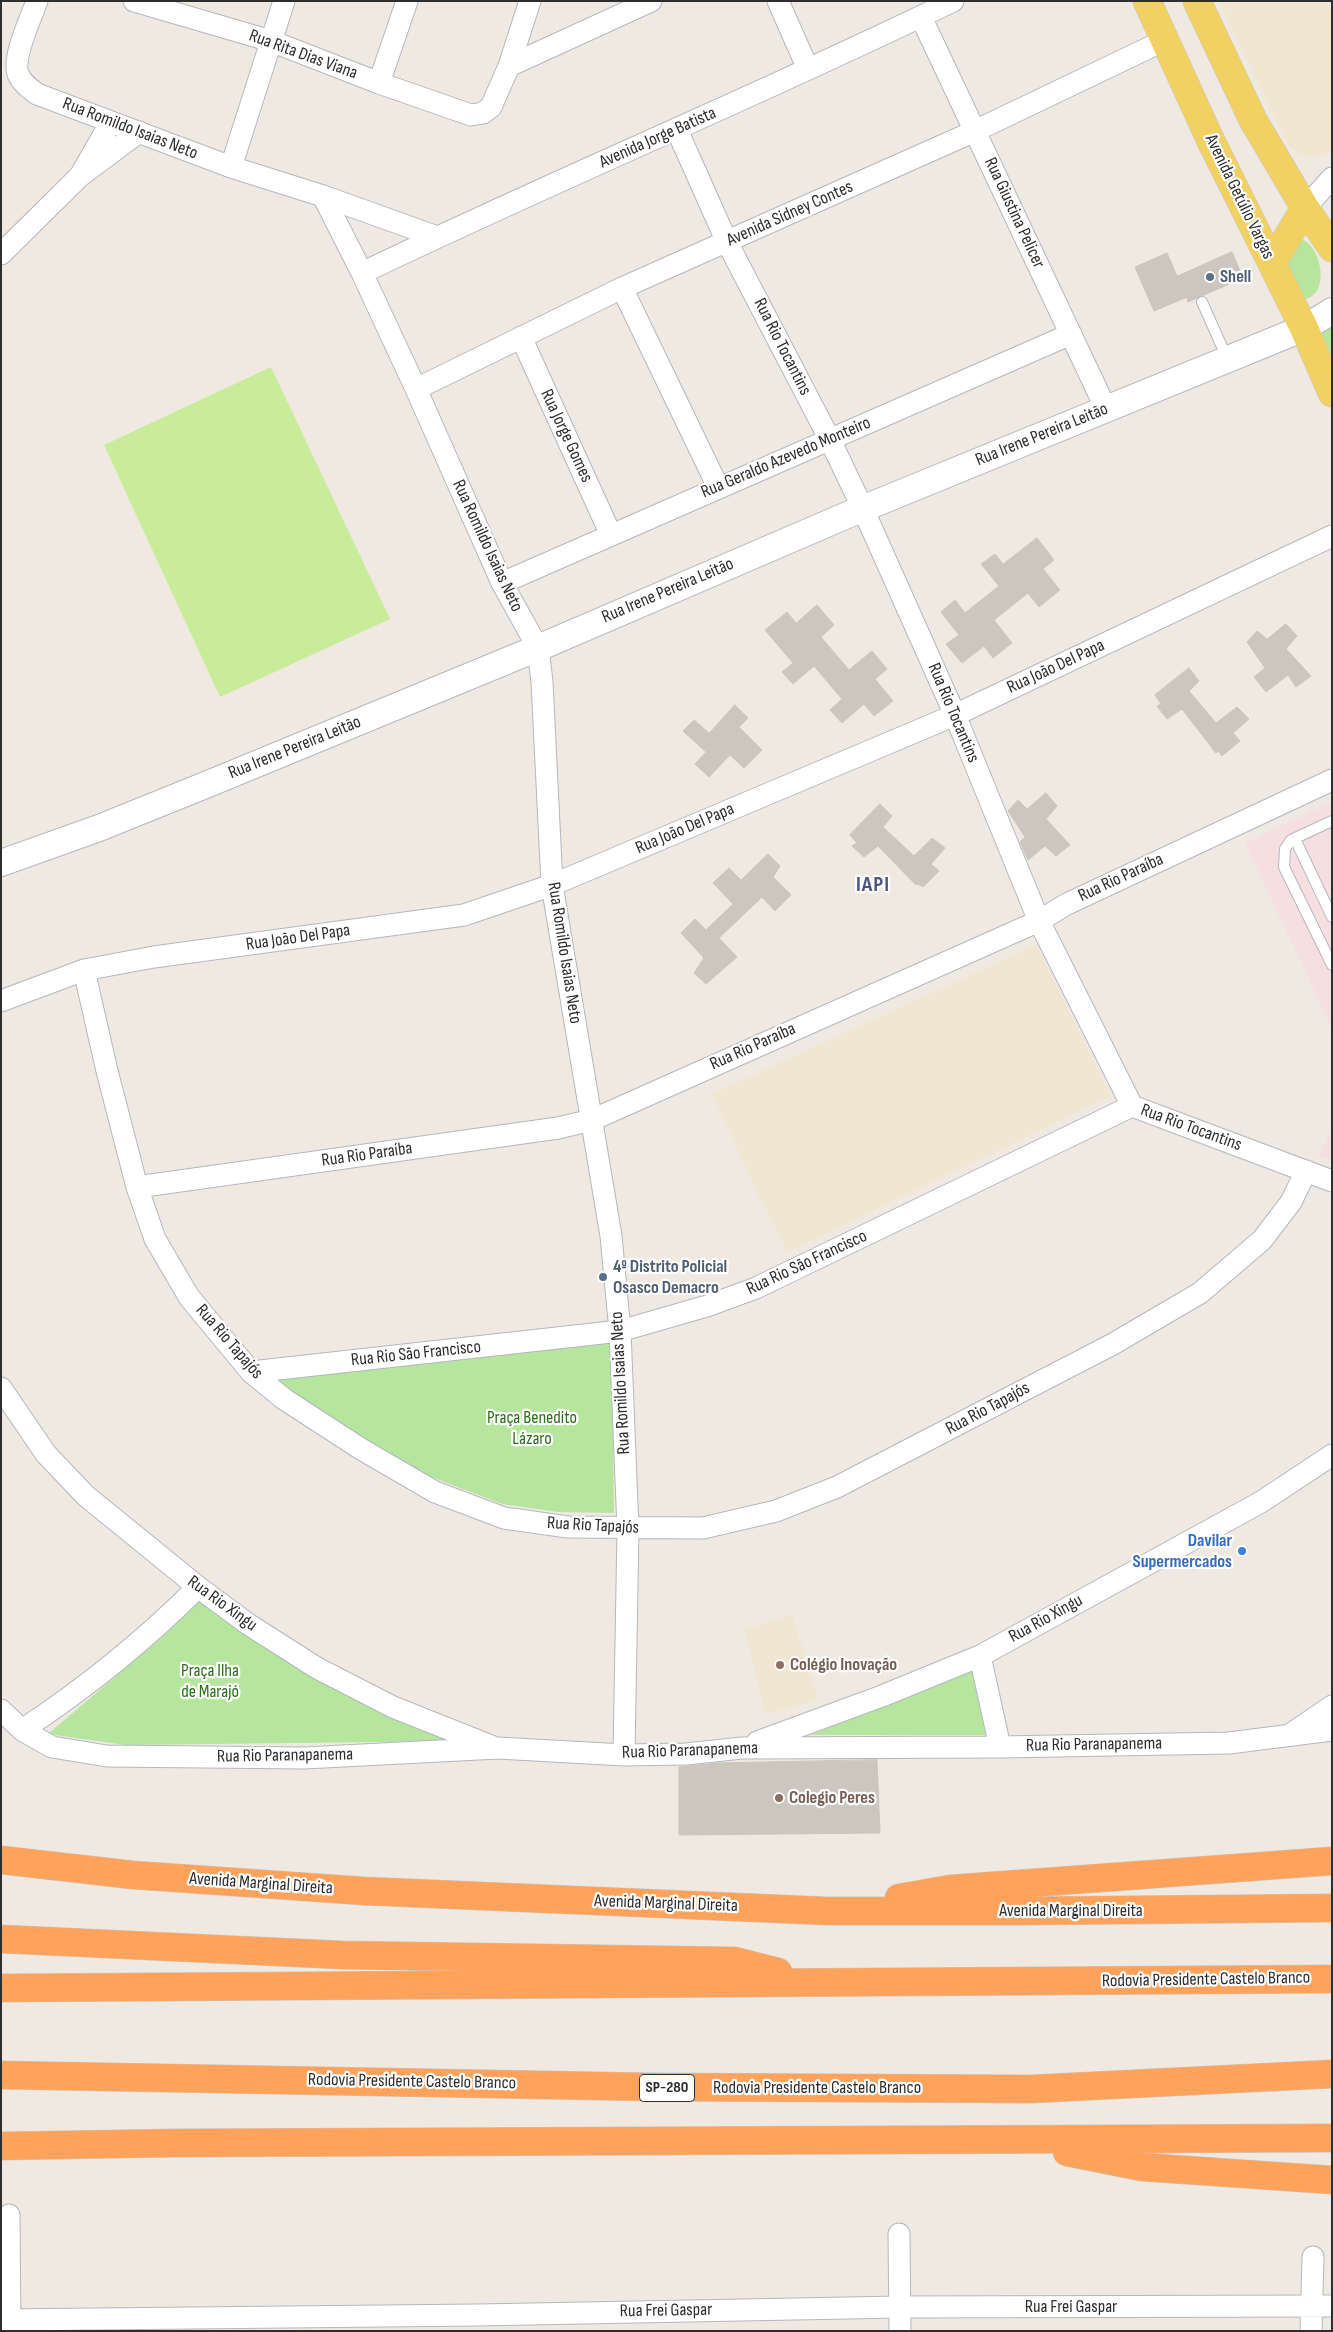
<!DOCTYPE html>
<meta charset="utf-8">
<style>
body{margin:0}
#map{position:relative;width:1333px;height:2332px;overflow:hidden;background:#efe9e1;font-family:"Sofia Sans Condensed",sans-serif}
canvas{display:block}
.frame{position:absolute;inset:0;border:2px solid #2e2e2e;pointer-events:none}
</style>
<div id="map">
<canvas width="1333" height="2332"></canvas>
<div class="frame"></div>
</div>
<script>
const ctx = document.querySelector('canvas').getContext('2d');
ctx.lineJoin = 'round';
function fill(path, color) { ctx.fillStyle = color; ctx.fill(path, 'evenodd'); }
function stroke(path, color, width, dash) { ctx.strokeStyle = color; ctx.lineWidth = width; ctx.lineCap = dash ? 'butt' : 'round'; ctx.setLineDash(dash || []); ctx.stroke(path); }
function label(font, color, halo, rows, align = 'center') {
  ctx.font = font + ' "Sofia Sans Condensed",sans-serif'; ctx.lineWidth = 4.5; ctx.setLineDash([]); ctx.textBaseline = 'middle'; ctx.strokeStyle = halo; ctx.fillStyle = color; for (const [text, x, y, turn = 0] of rows) {
    ctx.save(); ctx.translate(x, y); ctx.rotate((+turn || 0) * Math.PI / 180); ctx.textAlign = isNaN(turn) ? turn : align; if (halo) ctx.strokeText(text, 0, 0); ctx.fillText(text, 0, 0); ctx.restore();
  }
}
fill(new Path2D(`
 M1219,1H1332V152L1322,156L1303,155L1288,146Z
 M1036,945L1110,1096L788,1252L758,1194L712,1094Z
 M792,1614L818,1700L765,1714L745,1629Z`), '#f0e6d1');
fill(new Path2D(`
 M1332,802V1028L1245,843Z
 M1332,1128V1161L1318,1156Z`), '#f5dfe0');
fill(new Path2D(`
 M1298,239C1320,240 1332,292 1306,299L1302,297L1286,264Z
 M1332,324V360L1320,332Z
 M612,1339L614,1513L558,1512L502,1504L429,1476L367,1441L264,1375Z
 M204,1594L466,1741L126,1745L48,1734L157,1641Z
 M974,1667L987,1735H811Z`), '#b6e59e');
fill(new Path2D(`
 M271,367L390,619L220,697L104,445Z`), '#c9ec9a');
const building = new Path2D(`
 M1232,252L1243,278L1188,302L1187,297L1154,311L1135,267L1167,253L1177,276Z
 M1037,538L1054,560L1043,569L1060,590L1039,607L1028,593L994,620L1012,643L993,658L984,646L962,663L946,644L959,635L941,612L955,600L965,613L999,586L981,564L995,554L1003,564Z
 M817,605L834,625L821,637L849,670L872,651L887,669L875,679L893,701L874,716L864,704L842,723L830,710L842,699L814,666L793,684L782,672L793,663L765,630L787,612L796,623Z
 M1286,624L1297,636L1286,649L1311,676L1296,687L1288,675L1266,692L1254,677L1265,668L1247,642L1257,631L1267,639Z
 M1189,668L1199,681L1189,691L1216,723L1237,707L1249,719L1233,733L1240,741L1222,756L1218,751L1216,753L1182,709L1167,719L1157,706L1161,704L1155,695Z
 M735,705L748,718L739,727L762,750L744,768L730,755L709,777L695,764L706,752L683,731L694,720L709,733Z
 M1046,793L1057,806L1046,819L1070,845L1056,856L1045,846L1028,860L1020,842L1025,837L1008,811L1018,800L1027,809Z
 M880,804L892,816L883,827L914,856L932,838L945,848L931,864L939,871L923,887L918,884L916,885L878,846L864,857L852,846L857,843L850,835Z
 M768,854L780,866L773,877L791,895L775,911L762,897L719,938L737,957L706,984L694,973L704,958L681,933L695,919L706,930L733,904L713,883L729,868L741,880Z
 M877,1760L880,1833L679,1835V1767L718,1763Z`);
fill(building, '#cbc7bf');
stroke(building, '#cbc5ba', 1);
const service = new Path2D(`
 M1202,302L1227,358
 M1332,821L1291,840L1285,849L1284,867L1332,965
 M1295,839L1332,917`);
const minor = new Path2D(`
 M37,1C31,18 12,57 18,74C22,83 29,88 37,94L231,167L323,196L437,237
 M134,1L271,41L379,83L471,115L483,113L491,107L509,66L530,1
 M778,1L808,69
 M921,17L1106,409
 M509,66L651,1
 M379,83L407,1
 M111,122L80,176L139,132
 M677,130L727,242L830,440L863,509L955,715L1039,921L1132,1106L1332,1181
 M231,167L284,1
 M323,196L362,273L416,389L502,583L538,648L542,682L552,885L611,1236L620,1331L628,1529L624,1755
 M1305,208L1332,178
 M1,254L80,176
 M362,273C557,179 758,96 953,1
 M622,288L718,487
 M521,337L611,535
 M416,389L622,288L975,131L1165,40
 M502,583L1071,334
 M84,970L107,1071L137,1187L155,1239L189,1297L251,1372L284,1399L361,1449L435,1492L504,1518L568,1527L703,1528L776,1511L837,1487L1113,1344L1200,1293L1262,1240L1291,1202L1306,1171
 M1,1001L84,970L154,957L464,915L552,885L955,715L1332,536
 M137,1187L558,1128L592,1120L1039,921L1067,904L1332,780
 M251,1372L620,1331L707,1306L756,1288L1132,1106
 M1,1388L46,1454L86,1496L198,1587L248,1624L317,1668L393,1707L491,1746
 M980,1656L1000,1747
 M1,1710L22,1730L52,1747L107,1756L304,1758L498,1748L624,1755L686,1754L742,1748L1000,1747L1229,1743L1332,1730
 M22,1730C86,1688 144,1641 198,1587
 M1291,1734L1332,1706
 M757,1742L882,1696L980,1656L1261,1502L1332,1455
 M9,2215L10,2331
 M899,2234L900,2331
 M1,2320L478,2315L900,2307L1332,2306
 M1311,2331L1313,2257`);
const tertiary = new Path2D(`
 M1,863L99,828L208,784L538,648L845,516L1304,328L1332,311`);
const primary = new Path2D(`
 M1147,1L1210,139L1304,328L1332,393
 M1197,1L1253,120L1305,208L1332,248
 M1272,263L1305,208`);
const motorway = new Path2D(`
 M1,1860L133,1875L364,1891L827,1911H1020L1332,1908
 M899,1898L950,1889L1332,1861
 M1,1939L342,1955L735,1961L778,1972
 M1,1988L1332,1979
 M1,2075L653,2087L1031,2089L1332,2074
 M1,2146L177,2143L1332,2138
 M1067,2152L1142,2167L1332,2180`);
stroke(service, '#b4b7c1', 12);
stroke(minor, '#b4b7c1', 23);
stroke(tertiary, '#b4b7c1', 28);
stroke(primary, '#c9c9c9', 29);
stroke(motorway, '#c9c9c9', 29);
stroke(service, '#fff', 10);
stroke(minor, '#fff', 21);
stroke(tertiary, '#fff', 26);
stroke(primary, '#f2d163', 28);
stroke(motorway, '#ffa35c', 28);
for (const [x, y, r, color] of [
 [1210,277,5,"#5c6f8a"],
 [603,1277,5,"#5c6f8a"],
 [1242,1551,5,"#3f7fe0"],
 [780,1665,5,"#8d6e63"],
 [779,1798,5,"#8d6e63"]
]) { const dot = new Path2D(); dot.arc(x, y, r, 0, 2 * Math.PI); ctx.fillStyle = color; ctx.fill(dot); stroke(dot, '#fff', 2); }
for (const [x, y, w] of [
 [667,2088,55]
]) { const box = new Path2D(); box.roundRect(x - w / 2, y - 13.5, w, 27, 4); ctx.fillStyle = '#fff'; ctx.fill(box); stroke(box, '#2e2e2e', 1); }
label('bold 16px', '#2e2e2e', null, [
 ["SP-280",667,2088]
]);
label('18px', '#2e2e2e', '#fff', [
 ["Rua Rita Dias Viana",303,55,20],
 ["Rua Romildo Isaias Neto",130,129,21],
 ["Avenida Jorge Batista",658,138,-24],
 ["Avenida Getúlio Vargas",1239,197,64],
 ["Rua Giustina Pelicer",1014,213,65],
 ["Avenida Sidney Contes",790,214,-24],
 ["Rua Rio Tocantins",782,347,63],
 ["Rua Irene Pereira Leitão",1042,435,-22],
 ["Rua Jorge Gomes",566,436,65],
 ["Rua Geraldo Azevedo Monteiro",786,458,-23],
 ["Rua Romildo Isaias Neto",487,546,65],
 ["Rua Irene Pereira Leitão",668,591,-23],
 ["Rua João Del Papa",1056,667,-25],
 ["Rua Rio Tocantins",953,713,67],
 ["Rua Irene Pereira Leitão",295,748,-22],
 ["Rua João Del Papa",685,829,-23],
 ["Rua Rio Paraíba",1121,878,-25],
 ["Rua João Del Papa",298,938,-8],
 ["Rua Romildo Isaias Neto",564,953,81],
 ["Rua Rio Paraíba",753,1047,-24],
 ["Rua Rio Tocantins",1191,1128,20],
 ["Rua Rio Paraíba",367,1155,-8],
 ["Rua Rio São Francisco",807,1263,-25],
 ["Rua Rio Tapajós",229,1342,49],
 ["Rua Rio São Francisco",416,1354,-6],
 ["Rua Romildo Isaias Neto",621,1383,-93],
 ["Rua Rio Tapajós",988,1409,-28],
 ["Rua Rio Tapajós",593,1526,3],
 ["Rua Rio Xingu",222,1604,36],
 ["Rua Rio Xingu",1046,1619,-29],
 ["Rua Rio Paranapanema",1094,1745,-1],
 ["Rua Rio Paranapanema",690,1751,-2],
 ["Rua Rio Paranapanema",285,1756,-1],
 ["Avenida Marginal Direita",261,1884,4],
 ["Avenida Marginal Direita",666,1904,2],
 ["Avenida Marginal Direita",1071,1911],
 ["Rodovia Presidente Castelo Branco",1206,1980,-1],
 ["Rodovia Presidente Castelo Branco",412,2082,1],
 ["Rodovia Presidente Castelo Branco",817,2088],
 ["Rua Frei Gaspar",1071,2307],
 ["Rua Frei Gaspar",666,2311,-1]
]);
label('bold 18px', '#4e5e75', '#fff', [
 ["Shell",1220,277],
 ["4º Distrito Policial",613,1267],
 ["Osasco Demacro",613,1288]
], 'left');
label('18px', '#2c6e1b', '#fff', [
 ["Praça Benedito",532,1418],
 ["Lázaro",532,1439],
 ["Praça Ilha",210,1671],
 ["de Marajó",210,1692]
]);
label('bold 18px', '#366cbe', '#fff', [
 ["Davilar",1232,1541],
 ["Supermercados",1232,1562]
], 'right');
label('bold 18px', '#785e54', '#fff', [
 ["Colégio Inovação",790,1665],
 ["Colegio Peres",789,1798]
], 'left');
ctx.letterSpacing = '1px';
label('bold 22px', '#4d5680', '#fff', [
 ["IAPI",873,885]
]);
ctx.letterSpacing = '0px';
</script>
